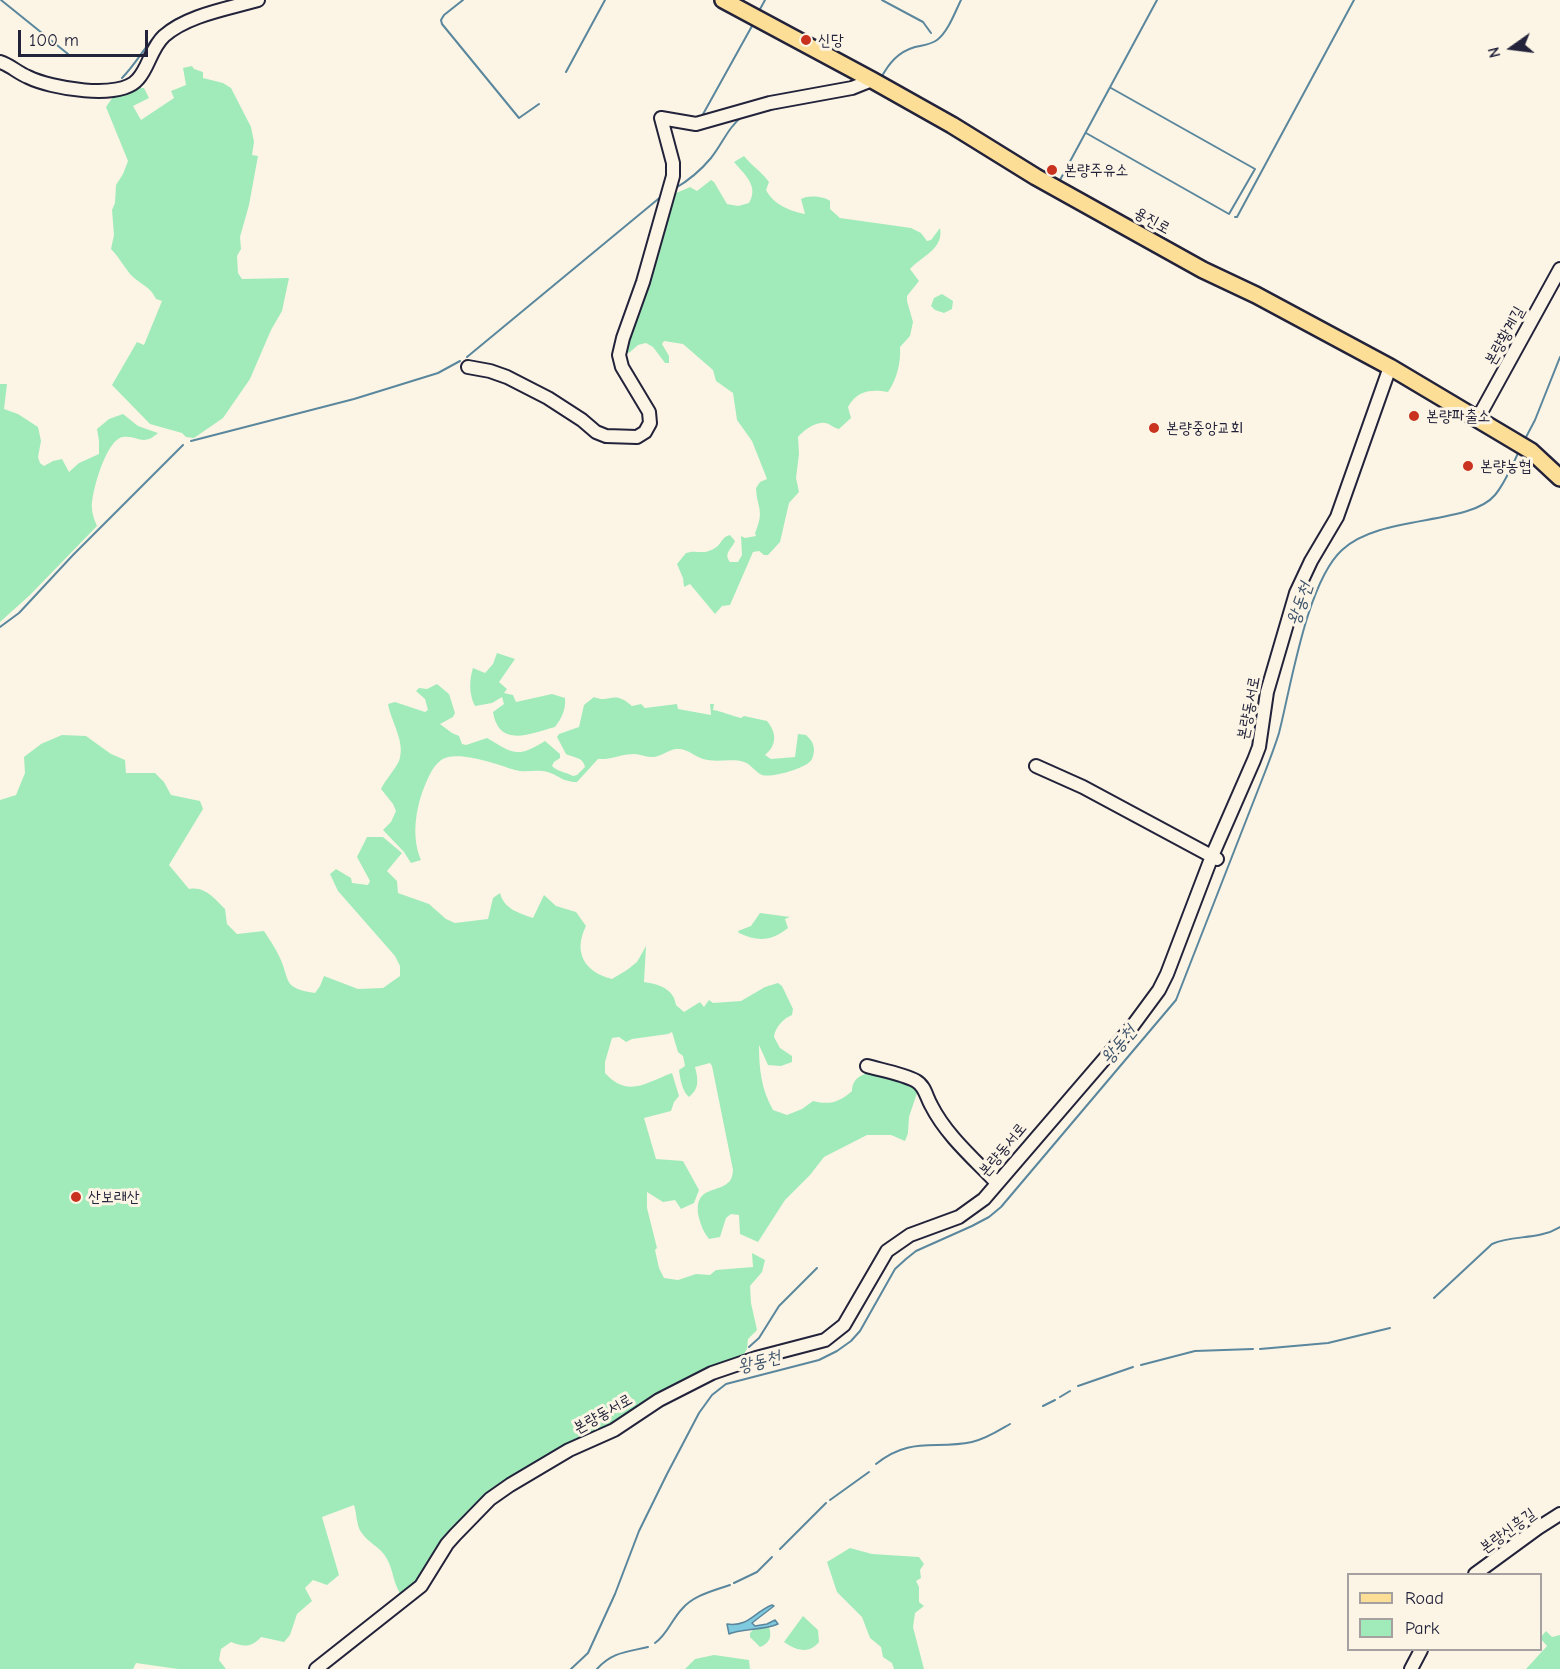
<!DOCTYPE html>
<meta charset="utf-8">
<style>
body{margin:0}
#map{position:relative;width:1560px;height:1669px;overflow:hidden;background:#fcf5e5;font-family:"Comic Neue",sans-serif}
canvas{display:block}
.legend{position:absolute;left:1347px;top:1573px;width:195px;height:78px;box-sizing:border-box;background:#fcf5e5;border:2px solid #a5a1a1;margin:0;padding:8px 10px;list-style:none;font-size:18px;color:#22223b}
.legend li{display:flex;align-items:center;gap:12px;height:30px}
.legend b{width:30px;border:2px solid #a5a1a1}
.north{position:absolute;left:1482px;top:18px;width:60px;height:60px;-webkit-text-stroke:4px #fcf5e5;paint-order:stroke;rotate:256deg;font-size:16px;font-weight:700;line-height:24px;text-align:center;color:#22223b}
.north::after{content:'';display:block;margin:auto;width:21px;height:27px;background:#22223b;clip-path:polygon(50% 0,100% 100%,50% 72%,0 100%)}
.scale{position:absolute;left:18px;top:30px;width:130px;height:27px;box-sizing:border-box;border:3px solid #22223b;border-top:0;padding-left:8px;font-size:18px;line-height:21px;white-space:nowrap;color:#22223b;-webkit-text-stroke:4px #fcf5e5;paint-order:stroke}
</style>
<div id="map">
<canvas width="1560" height="1669"></canvas>
<ul class="legend">
<li><b style="height:8px;background:#fdde96"></b>Road</li>
<li><b style="height:16px;background:#a1ebba"></b>Park</li>
</ul>
<div class="north">N</div>
<div class="scale">100 m</div>
</div>
<script>
const ctx = document.querySelector('canvas').getContext('2d');
ctx.lineJoin = 'round';
function fill(path, color) { ctx.fillStyle = color; ctx.fill(path, 'evenodd'); }
function stroke(path, color, width, dash) { ctx.strokeStyle = color; ctx.lineWidth = width; ctx.lineCap = dash ? 'butt' : 'round'; ctx.setLineDash(dash || []); ctx.stroke(path); }
function label(font, color, halo, rows, align = 'center') {
  ctx.font = font + ' "Comic Neue","Poor Story",sans-serif'; ctx.lineWidth = 6; ctx.setLineDash([]); ctx.textBaseline = 'middle'; ctx.strokeStyle = halo; ctx.fillStyle = color; for (const [text, x, y, turn = 0] of rows) {
    ctx.save(); ctx.translate(x, y); ctx.rotate((+turn || 0) * Math.PI / 180); ctx.textAlign = isNaN(turn) ? turn : align; if (halo) ctx.strokeText(text, 0, 0); ctx.fillText(text, 0, 0); ctx.restore();
  }
}
fill(new Path2D(`
 M192,66L194,69L203,72V78L223,83L231,88L251,127L254,142L252,155L258,156L249,205L240,237L241,249L237,256L238,273L242,279L289,278L282,311L271,330L250,379L223,418L194,438L186,437L182,433L150,424L112,385L137,342L144,345L162,301L156,299C151,287 140,284 132,276C125,269 120,258 111,249L114,235L112,210L115,203L116,185L123,174L128,161L106,107L115,94L136,88H144L149,98L133,106L141,120L174,98L171,91L186,85L183,68Z
 M744,156C752,166 762,172 769,182L766,190C774,205 790,211 805,214L801,199C807,195 824,196 830,201V209L840,218L911,228L921,233L927,241L931,240L940,228C944,249 922,256 910,269L919,281L907,296V301L913,322L910,336L900,347C901,362 897,379 888,392C870,389 857,391 848,407L851,418L839,429C834,428 829,423 825,423C816,421 803,431 798,437L799,454L796,478L799,492L789,503L780,542L768,555H764L759,551L753,552L730,605L722,606L715,614L690,584L684,587L683,578L677,564L686,553C698,549 702,556 715,548C722,544 721,537 730,535L735,541C732,549 723,553 730,562H738L742,555L741,536L745,538L756,536L755,533C765,510 757,509 756,488L760,482L767,479L752,441L737,420L733,393L716,381L713,370L683,344L664,341L662,344L669,356V363H665L653,347L646,343L638,345L629,353L626,350L627,342L674,194L690,187L697,191L711,180L714,182L727,204L738,206L749,203C759,186 745,175 734,162Z
 M942,294L953,301L952,309L944,313L935,310L931,306L934,298Z
 M0,384H7L4,409L18,414L38,427L41,441L38,457L40,463L44,466L53,461L62,459L69,472L79,463L99,454V441L97,429L109,419L123,414L138,426L158,433C143,447 138,435 123,437C106,439 91,494 92,508C92,514 95,521 97,526L30,595L0,622Z
 M497,653L515,659L499,682L507,689L504,693L513,695L516,702L552,694L565,698C566,709 562,718 555,727C530,734 499,748 493,712L504,704L502,697L492,703L475,706C469,695 469,680 473,668L485,673L493,664Z
 M437,684L449,694L455,713L453,717L440,724L452,733L459,736L462,744L466,745L487,738C513,753 516,759 545,741L560,754V758L554,762L552,766C558,772 566,772 573,776L577,775L585,767C583,757 574,758 566,754L557,737L559,734L579,727L584,705L594,697C610,704 613,689 632,706L641,704L645,708L677,704L678,709L711,715L710,704H714L713,710C722,711 731,716 741,718L744,716L767,721C777,733 777,745 765,755L771,759L795,757L798,734L806,735C814,742 816,749 812,759C808,768 772,778 762,775C755,772 751,764 744,762C731,758 716,763 703,759C694,756 687,748 677,749C669,749 660,758 651,757C645,757 640,754 634,754C621,754 612,760 598,759L577,782C562,782 559,775 547,772C537,769 526,773 515,770C499,765 455,748 440,761C431,768 426,783 422,793C415,814 412,839 421,860L411,863L404,852L383,830L391,822L396,811L393,804L381,789C386,779 394,771 399,761C406,742 391,722 388,704L395,702L425,712L428,710L425,699L416,691L419,688L427,689Z
 M62,735L86,736L111,754L125,760L126,773H155L164,782L171,795L200,801L203,809L169,865L189,889C205,886 215,899 225,909L227,924L237,934L264,931C269,939 275,947 279,956C291,980 281,988 315,993L320,986L324,976L358,989L383,988L400,976V966L395,956L338,891L330,874L336,869L351,878L352,883L368,885L370,881L357,857L367,837H383L402,853L387,871L397,881L398,893L429,904L446,919L455,923L488,919L493,898L500,893C504,909 519,913 533,918L544,895L556,906L576,912L586,926C573,952 584,972 612,979L627,970L637,962L646,946L644,982C659,984 674,989 676,1005L684,1012L700,1002L704,1007L709,1000L713,1003L741,1001L765,987L778,983L782,986L793,1009L792,1015C784,1018 775,1027 774,1037L780,1048L792,1056V1062L781,1066L768,1065L759,1045C759,1068 761,1089 773,1110L787,1115L802,1109L813,1101C830,1105 838,1103 852,1091C852,1078 863,1073 875,1072L916,1085L918,1090L909,1117L908,1133L905,1141L891,1135H867L824,1157L810,1175L785,1200L758,1242L740,1234L739,1215L731,1214L726,1218L720,1237L709,1239C704,1233 701,1226 699,1218C692,1183 722,1195 731,1179C732,1178 733,1171 733,1170L712,1066L710,1063L695,1067C698,1079 700,1088 689,1097C682,1091 680,1078 679,1070L685,1066L683,1056L678,1052L672,1032L668,1034L632,1039L626,1042L619,1037L612,1038L605,1062V1073C628,1098 645,1083 672,1073L679,1096L674,1102L671,1111L644,1118L656,1159L683,1161L699,1190L694,1203L681,1209L675,1200L663,1202L647,1192V1208L657,1248L655,1250L659,1268L664,1278L678,1280L696,1274L710,1275L716,1270L753,1267L752,1253L765,1260L762,1272L750,1286L751,1303L757,1330L748,1339L747,1349L742,1357L626,1418L568,1444L507,1480L403,1597C393,1586 394,1571 387,1559C381,1547 368,1543 361,1532C356,1524 357,1514 354,1505L322,1517L339,1575L327,1585L313,1580L305,1588L312,1601L297,1614L290,1635L284,1642L261,1637C251,1648 244,1647 231,1642L221,1649L219,1660L226,1669H178L136,1663L133,1669H0V800L16,795L25,773L24,757L41,744Z
 M760,913L790,917L785,919L788,928C772,941 758,942 739,933L738,931L751,926Z
 M850,1548L872,1554L919,1557L924,1564L920,1570L921,1578L916,1581L919,1587V1602L924,1606L915,1613L913,1627L924,1669H894L892,1663L883,1657L881,1647L870,1638L862,1617L837,1592L827,1562Z
 M803,1616L818,1630L819,1642C808,1655 796,1650 784,1642Z
 M769,1627C772,1637 770,1643 760,1647L750,1637V1633L753,1630Z
 M1546,1631L1552,1637L1560,1635V1669H1526L1547,1646L1540,1638Z
 M714,1655L749,1660L750,1669H685L695,1659Z`), '#a1ebba');
const water = new Path2D(`
 M772,1605L774,1606L752,1623L755,1626L767,1624L775,1620L778,1624C762,1631 741,1628 729,1634L727,1624C749,1627 754,1612 772,1605Z`);
fill(water, '#7fcade');
stroke(water, '#5a879d', 1.5);
stroke(new Path2D(`
 M1,0L68,54
 M463,0L444,15L441,20L442,24L519,118L539,104
 M882,0L923,22L931,33
 M759,11L765,0
 M566,72L605,0
 M122,78C143,57 154,25 185,16
 M881,78C889,63 898,52 915,47C923,45 930,45 937,40C948,32 955,12 961,0
 M752,114L779,108
 M702,116L752,26
 M1086,133L1229,214L1255,169L1111,88
 M1060,180L1157,0
 M674,189C688,181 701,170 711,158C723,143 728,127 743,116
 M1235,217H1237L1354,0
 M467,357L663,195
 M191,441L354,399L438,373L460,361
 M1524,441L1535,420L1560,357
 M0,627L19,613L73,555L183,445
 M1434,1298L1492,1244C1514,1234 1537,1241 1560,1227
 M749,1347L759,1338L779,1306L817,1268
 M1260,1349L1328,1343L1390,1328
 M1141,1365L1195,1351L1253,1349
 M1078,1386L1133,1367
 M1060,1397L1070,1391
 M1043,1406L1055,1400
 M876,1464C911,1436 934,1450 972,1442C986,1439 998,1431 1010,1424
 M830,1500L869,1472
 M780,1549L826,1503
 M734,1583L757,1572L772,1557
 M655,1643C667,1635 672,1619 682,1609C694,1595 713,1591 730,1585
 M571,1669L588,1653L615,1594L639,1531L667,1474L699,1413L712,1395L726,1384L819,1360L837,1351L851,1341L860,1331L895,1269L906,1259L916,1251L972,1226L989,1217L1001,1207L1176,1000L1265,772C1270,759 1275,746 1279,733C1291,686 1307,582 1342,550C1380,514 1469,526 1495,495C1505,483 1512,466 1519,451
 M597,1669C612,1652 627,1652 648,1647`), '#5a879d', 2);
const minor = new Path2D(`
 M0,62C10,65 18,73 28,77C50,88 120,101 138,79C149,67 151,48 164,36C188,15 227,9 258,0
 M468,367L490,371L507,377L548,398L582,420L596,432L606,436L637,437L645,432L650,423L649,412L622,367L619,355L623,338L643,282L673,176V163L661,118L696,124L770,103L852,88L872,80
 M1478,418L1560,269
 M1036,766L1083,787L1217,859
 M867,1066C881,1070 904,1074 916,1081C925,1086 926,1096 931,1105C946,1135 974,1159 997,1183
 M1475,1574L1538,1528L1560,1514
 M316,1669L421,1586L447,1544L455,1535L490,1499L510,1485L569,1450L614,1430L659,1400L712,1373L756,1358L825,1340L844,1325L887,1251L910,1235L959,1217L984,1199L1131,1028L1159,990L1167,974L1212,856L1254,760L1259,747L1267,692L1296,593L1311,561L1337,517L1390,367
 M1411,1669L1421,1650`);
const major = new Path2D(`
 M723,0L872,80L952,125L1036,177L1203,270L1256,295L1390,367L1531,451L1560,478`);
stroke(minor, '#22223b', 16);
stroke(major, '#22223b', 20);
stroke(minor, '#fcf5e5', 12);
stroke(major, '#fdde96', 15);
for (const [x, y, r, color] of [
 [806,40,6,"#c8321e"],
 [1052,170,6,"#c8321e"],
 [1414,416,6,"#c8321e"],
 [1154,428,6,"#c8321e"],
 [1468,466,6,"#c8321e"],
 [76,1197,6,"#c8321e"]
]) { const dot = new Path2D(); dot.arc(x, y, r, 0, 2 * Math.PI); ctx.fillStyle = color; ctx.fill(dot); stroke(dot, '#fcf5e5', 2); }
label('16px', '#22223b', '#fcf5e5', [
 ["신당",818,40],
 ["본량주유소",1064,170],
 ["본량파출소",1426,416],
 ["본량중앙교회",1166,428],
 ["본량농협",1480,466],
 ["산보래산",88,1197]
], 'left');
label('16px', '#22223b', '#fcf5e5', [
 ["용진로",1152,221,29],
 ["본량황계길",1505,336,-61],
 ["본량동서로",1249,708,-79],
 ["본량동서로",1003,1150,-50],
 ["본량동서로",603,1414,-29],
 ["본량신흥길",1508,1531,-36]
]);
label('italic 18px', '#3e546c', '#fcf5e5', [
 ["왕동천",1300,604,-71],
 ["왕동천",1119,1045,-50],
 ["왕동천",759,1362,-14]
]);
</script>
